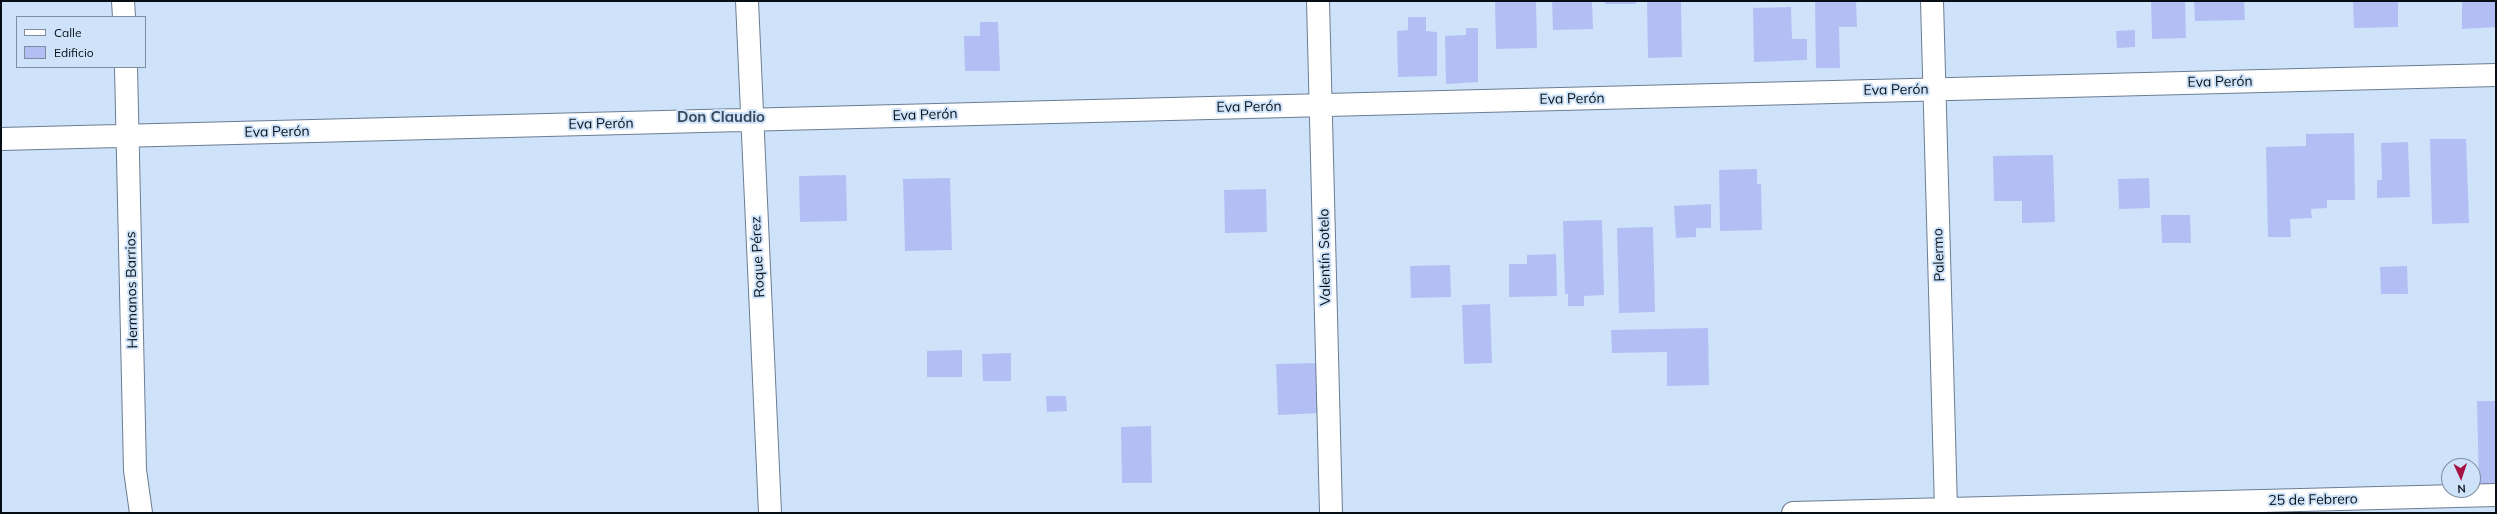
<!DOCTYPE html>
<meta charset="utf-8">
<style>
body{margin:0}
#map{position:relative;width:2497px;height:514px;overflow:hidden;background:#cee3fa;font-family:Mulish,sans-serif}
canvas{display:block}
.frame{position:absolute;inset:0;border:2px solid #070e15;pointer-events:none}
.legend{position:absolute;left:16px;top:16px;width:130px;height:52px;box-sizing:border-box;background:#cee3fa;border:1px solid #7e8e9e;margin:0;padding:5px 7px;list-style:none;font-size:12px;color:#070e15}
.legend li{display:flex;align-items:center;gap:8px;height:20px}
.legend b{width:20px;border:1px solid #7e8e9e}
.north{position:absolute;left:2441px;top:458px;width:40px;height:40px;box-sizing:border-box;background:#cee3fa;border:1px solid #7e8e9e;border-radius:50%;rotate:177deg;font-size:11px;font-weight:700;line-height:16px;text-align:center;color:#070e15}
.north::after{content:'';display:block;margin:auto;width:14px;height:18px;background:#a81345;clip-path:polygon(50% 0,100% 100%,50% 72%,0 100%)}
</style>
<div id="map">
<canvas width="2497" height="514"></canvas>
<div class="frame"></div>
<ul class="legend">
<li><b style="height:5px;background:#fff"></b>Calle</li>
<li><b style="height:11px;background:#b3bff4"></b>Edificio</li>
</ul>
<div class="north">N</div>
</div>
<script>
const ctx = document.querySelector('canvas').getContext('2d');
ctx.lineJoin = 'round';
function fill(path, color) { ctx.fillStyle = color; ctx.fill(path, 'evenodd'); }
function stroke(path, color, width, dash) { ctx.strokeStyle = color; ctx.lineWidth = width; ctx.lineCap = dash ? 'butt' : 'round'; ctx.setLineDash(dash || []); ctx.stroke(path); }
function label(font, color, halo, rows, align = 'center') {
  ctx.font = font + ' Mulish,sans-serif'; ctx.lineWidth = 4; ctx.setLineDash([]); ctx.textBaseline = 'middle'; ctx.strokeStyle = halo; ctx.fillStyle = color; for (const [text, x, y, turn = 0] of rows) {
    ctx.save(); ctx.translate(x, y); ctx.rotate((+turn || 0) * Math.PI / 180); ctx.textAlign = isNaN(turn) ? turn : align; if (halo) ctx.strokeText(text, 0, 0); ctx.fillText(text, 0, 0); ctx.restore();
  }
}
fill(new Path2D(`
 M1495,1H1536L1537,48L1496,49Z
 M1552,1H1592L1593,29L1553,30Z
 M1605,1H1635L1636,4H1605Z
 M1647,1H1681L1682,57L1648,58Z
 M1815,1H1856L1857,27H1839L1840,68H1816Z
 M2151,1H2185L2186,38L2152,39Z
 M2194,1H2244L2245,20L2195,21Z
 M2353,1H2398V27L2354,28Z
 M2462,1H2496V27L2462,29Z
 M1791,7L1792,39H1807V60L1754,62L1753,8Z
 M1408,17H1426V31L1437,32V76L1398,77L1397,31L1408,30Z
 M980,22H998L1000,71H965L964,36H980Z
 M1466,28H1478V82L1446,84L1445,36L1466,35Z
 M2135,30V47L2117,48L2116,31Z
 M2354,133L2355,200H2327V208L2311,209L2312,218L2290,219L2291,237H2268L2266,147L2306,146V134Z
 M2430,139H2466L2469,223L2432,224Z
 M2408,142L2410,197L2377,198V180H2382L2381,143Z
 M2053,155L2055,222L2022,223V201H1994L1993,156Z
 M1757,169V184H1761L1762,230L1720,231L1719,170Z
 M846,175L847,221L800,222L799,176Z
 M950,178L952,250L905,251L903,179Z
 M2149,178L2150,208L2119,209L2118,179Z
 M1266,189L1267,232L1225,233L1224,190Z
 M1711,204V228H1696V237L1676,238L1674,206Z
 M2161,215H2190L2191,243H2162Z
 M1602,220L1604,295L1584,296V306H1568V294H1565L1563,221Z
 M1653,227L1655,312L1619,313L1617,228Z
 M1556,254L1557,296L1509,297V264H1527V255Z
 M1450,265L1451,297L1411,298L1410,266Z
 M2407,266L2408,294H2381L2380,267Z
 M1490,304L1492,363L1464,364L1462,305Z
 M1708,328L1709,385L1667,386V352L1612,353L1611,330Z
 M962,350V377H927V351Z
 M1011,353V381H983L982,354Z
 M1319,363L1320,413L1278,415L1276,364Z
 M1046,396H1066L1067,411L1047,412Z
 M2477,401H2496V484L2479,485Z
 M1151,426L1152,483H1122L1121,427Z`), '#b3bff4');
const minor = new Path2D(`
 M123,1L124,17
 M747,1L770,513
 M1318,1L1331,513
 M1932,1L1946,509
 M126,67L135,470L141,513
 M1,139L2496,75
 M1793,513L2496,495`);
stroke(minor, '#6b7d92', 24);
stroke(minor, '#fff', 22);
label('14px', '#070e15', '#cee3fa', [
 ["Eva Perón",2220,82,-1],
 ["Eva Perón",1896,90,-1],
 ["Eva Perón",1572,99,-1],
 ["Eva Perón",1249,107,-1],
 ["Eva Perón",925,115,-2],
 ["Eva Perón",601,124,-1],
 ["Eva Perón",277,132,-1],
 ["Palermo",1939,255,-92],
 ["Roque Pérez",758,257,-93],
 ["Valentín Sotelo",1325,257,-91],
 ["Hermanos Barrios",132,290,-91],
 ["25 de Febrero",2313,500,-1]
]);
label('bold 15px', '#38495c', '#cee3fa', [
 ["Don Claudio",721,117]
]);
</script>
